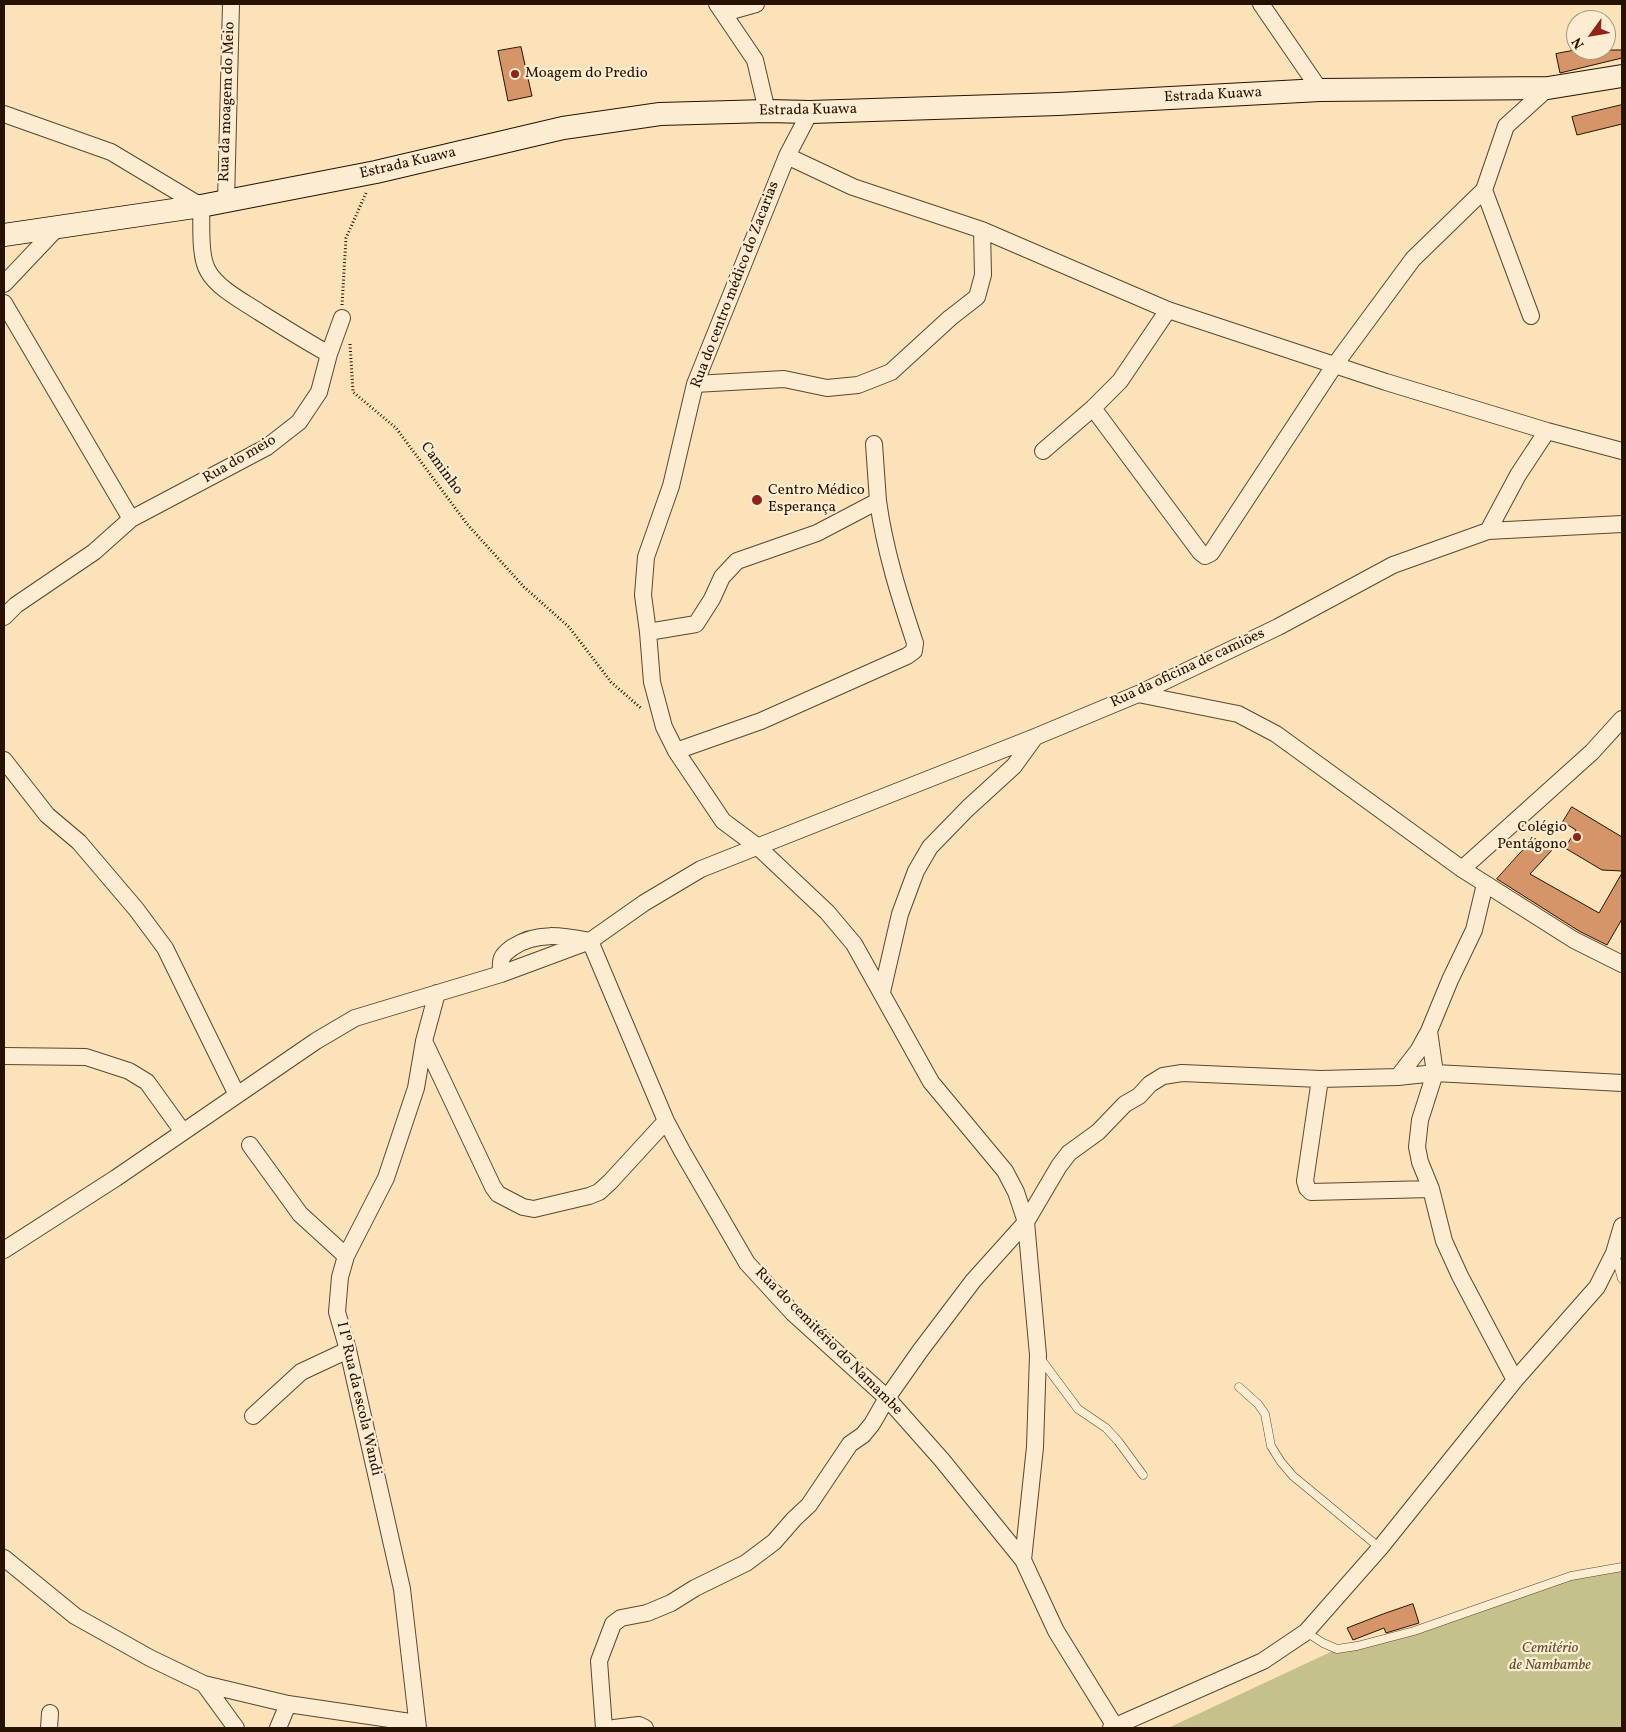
<!DOCTYPE html>
<meta charset="utf-8">
<style>
body{margin:0}
#map{position:relative;width:1626px;height:1732px;overflow:hidden;background:#fbe2b8;font-family:Vollkorn,serif}
canvas{display:block}
.frame{position:absolute;inset:0;border:5px solid #271200;pointer-events:none}
.north{position:absolute;left:1566px;top:10px;width:50px;height:50px;box-sizing:border-box;background:#fcecd1;border:1px solid #a7957d;border-radius:50%;rotate:238deg;font-size:14px;font-weight:700;line-height:20px;text-align:center;color:#271200}
.north::after{content:'';display:block;margin:auto;width:18px;height:22px;background:#8f2418;clip-path:polygon(50% 0,100% 100%,50% 72%,0 100%)}
</style>
<div id="map">
<canvas width="1626" height="1732"></canvas>
<div class="frame"></div>
<div class="north">N</div>
</div>
<script>
const ctx = document.querySelector('canvas').getContext('2d');
ctx.lineJoin = 'round';
function fill(path, color) { ctx.fillStyle = color; ctx.fill(path, 'evenodd'); }
function stroke(path, color, width, dash) { ctx.strokeStyle = color; ctx.lineWidth = width; ctx.lineCap = dash ? 'butt' : 'round'; ctx.setLineDash(dash || []); ctx.stroke(path); }
function label(font, color, halo, rows, align = 'center') {
  ctx.font = font + ' Vollkorn,serif'; ctx.lineWidth = 4.5; ctx.setLineDash([]); ctx.textBaseline = 'middle'; ctx.strokeStyle = halo; ctx.fillStyle = color; for (const [text, x, y, turn = 0] of rows) {
    ctx.save(); ctx.translate(x, y); ctx.rotate((+turn || 0) * Math.PI / 180); ctx.textAlign = isNaN(turn) ? turn : align; if (halo) ctx.strokeText(text, 0, 0); ctx.fillText(text, 0, 0); ctx.restore();
  }
}
fill(new Path2D(`
 M1622,1567V1728H1168L1337,1649L1357,1646L1571,1576Z`), '#c5c18a');
const building = new Path2D(`
 M521,47L532,96L508,101L498,51Z
 M1575,50H1622V58L1560,73L1556,54Z
 M1622,105V124L1577,135L1572,117Z
 M1572,807L1622,837V871L1602,870L1565,848L1576,830L1563,822Z
 M1534,838L1553,849L1530,874L1599,913L1622,873V919L1607,945L1579,931L1497,879Z
 M1413,1604L1419,1623L1386,1633L1384,1628L1353,1640L1347,1628L1383,1614Z`);
fill(building, '#d59569');
stroke(building, '#271200', 1);
const lane = new Path2D(`
 M1615,1254L1622,1279
 M1040,1358L1078,1409L1106,1428L1118,1441L1143,1475
 M1239,1387L1258,1404L1265,1414L1271,1446L1281,1462L1293,1476L1380,1548
 M1306,1632L1323,1643L1337,1649L1357,1646L1414,1631L1571,1576L1622,1567`);
const street = new Path2D(`
 M717,4L755,60L767,111
 M1261,4L1320,90
 M724,13L756,4
 M810,112L787,156L695,384L671,486L646,557L643,595L648,632L652,682L664,727L676,751L723,821L758,847L827,912L854,944L931,1082L1005,1171L1016,1192L1026,1222L1038,1355L1035,1447L1023,1560
 M4,114L111,152L201,206C202,224 199,256 208,271C217,288 244,302 259,312C282,326 305,341 329,354
 M787,156L853,187L982,230L1168,310L1386,382L1547,431L1622,451
 M1484,190L1531,316
 M226,201L231,4
 M4,284L58,227
 M4,303L131,519
 M695,384L784,379L827,388L858,385L891,372L950,318L977,297L983,275L982,230
 M1093,408L1200,552L1205,556L1211,553L1334,366L1413,259L1484,190L1506,126L1548,88
 M1043,451L1093,408L1120,381L1168,310
 M1488,531L1518,475L1547,431
 M4,617L16,605L94,552L131,519L267,447L299,422L319,392L329,354L342,318
 M648,632L696,624L712,599L722,577L737,561L817,533L878,501L874,444
 M1138,694L1238,714L1276,734L1462,869L1574,940L1622,964
 M676,751L761,721L907,656L914,651L915,643C899,595 885,551 878,501
 M4,760L47,815L79,842L136,909L165,948L237,1095
 M1462,869L1592,752L1622,719
 M501,974C501,969 500,962 502,958C504,953 509,950 513,947C537,931 563,936 590,941L666,1121L682,1151L747,1263L793,1313L887,1398L942,1460L1023,1560L1056,1631L1116,1728
 M882,992L900,914L916,871L930,847L968,808L1014,766L1035,737
 M1429,1031L1435,1073L1420,1120L1417,1147L1420,1162L1431,1189L1444,1241L1460,1276L1515,1380
 M424,1041L493,1187L498,1194L523,1207L534,1209L589,1196L599,1192L610,1182L666,1121
 M4,1056L86,1057L129,1071L147,1082L183,1132
 M1398,1077L1418,1051L1429,1031L1450,980L1474,930L1485,884
 M1320,1079L1305,1181L1307,1188L1311,1192L1431,1189
 M250,1145L300,1214L346,1256
 M4,1250L116,1178L316,1041L355,1018L501,974L590,941L644,903L701,869L1035,737L1138,694L1278,627L1393,565L1488,531L1622,524
 M253,1416L301,1372L348,1350
 M4,1558L75,1616L150,1658L204,1684L288,1704L417,1723
 M204,1684L236,1728
 M49,1728L50,1713
 M278,1728L288,1704
 M418,1728L402,1589L348,1350L337,1312L340,1277L346,1256L386,1178L416,1088L424,1041L437,993
 M604,1728L599,1661L613,1624L621,1618L647,1613L671,1603L695,1588L746,1563L774,1542L794,1519L809,1505L850,1444L863,1435L872,1424L887,1398L920,1351L973,1281L1026,1222L1059,1166L1069,1153L1098,1132L1125,1104L1139,1096L1150,1084L1163,1076L1182,1073L1320,1079L1398,1077L1435,1073L1622,1083
 M614,1728L639,1725L645,1728
 M1111,1728L1263,1661L1306,1632L1380,1548L1515,1380L1597,1287L1614,1253L1622,1226`);
const secondary = new Path2D(`
 M4,235L201,206L376,172L563,128L660,114L767,111L810,112L1058,104L1320,90L1548,88L1622,76`);
stroke(lane, '#5c462e', 9);
stroke(street, '#5c462e', 18);
stroke(secondary, '#271200', 24);
stroke(new Path2D(`
 M342,305L346,238L366,193
 M350,344L353,392L396,428L467,524L524,587L569,627L611,682L642,709`), '#271200', 3, [1, 2.5]);
stroke(lane, '#fcecd1', 8);
stroke(street, '#fcecd1', 16);
stroke(secondary, '#fcecd1', 22);
for (const [x, y, r, color] of [
 [515,74,5,"#8f2418"],
 [757,500,6,"#8f2418"],
 [1577,837,5,"#8f2418"]
]) { const dot = new Path2D(); dot.arc(x, y, r, 0, 2 * Math.PI); ctx.fillStyle = color; ctx.fill(dot); stroke(dot, '#fcecd1', 2); }
label('15px', '#271200', '#fcecd1', [
 ["Moagem do Predio",525,74],
 ["Centro Médico",768,491],
 ["Esperança",768,508],
 ["Colégio",1567,828,"right"],
 ["Pentágono",1567,845,"right"]
], 'left');
label('15px', '#271200', '#fcecd1', [
 ["Estrada Kuawa",1213,96,-3],
 ["Rua da moagem do Meio",228,102,-88],
 ["Estrada Kuawa",808,111,-1],
 ["Estrada Kuawa",408,164,-13],
 ["Rua do centro médico do Zacarias",736,285,-69],
 ["Rua do meio",240,460,-30],
 ["Caminho",441,469,54],
 ["Rua da oficina de camiões",1188,669,-25],
 ["Rua do cemitério do Namambe",828,1342,45],
 ["I Iº Rua da escola Wandi",358,1399,77]
]);
label('italic 15px', '#5e4f30', '#fcecd1', [
 ["Cemitério",1550,1649],
 ["de Nambambe",1550,1666]
]);
</script>
